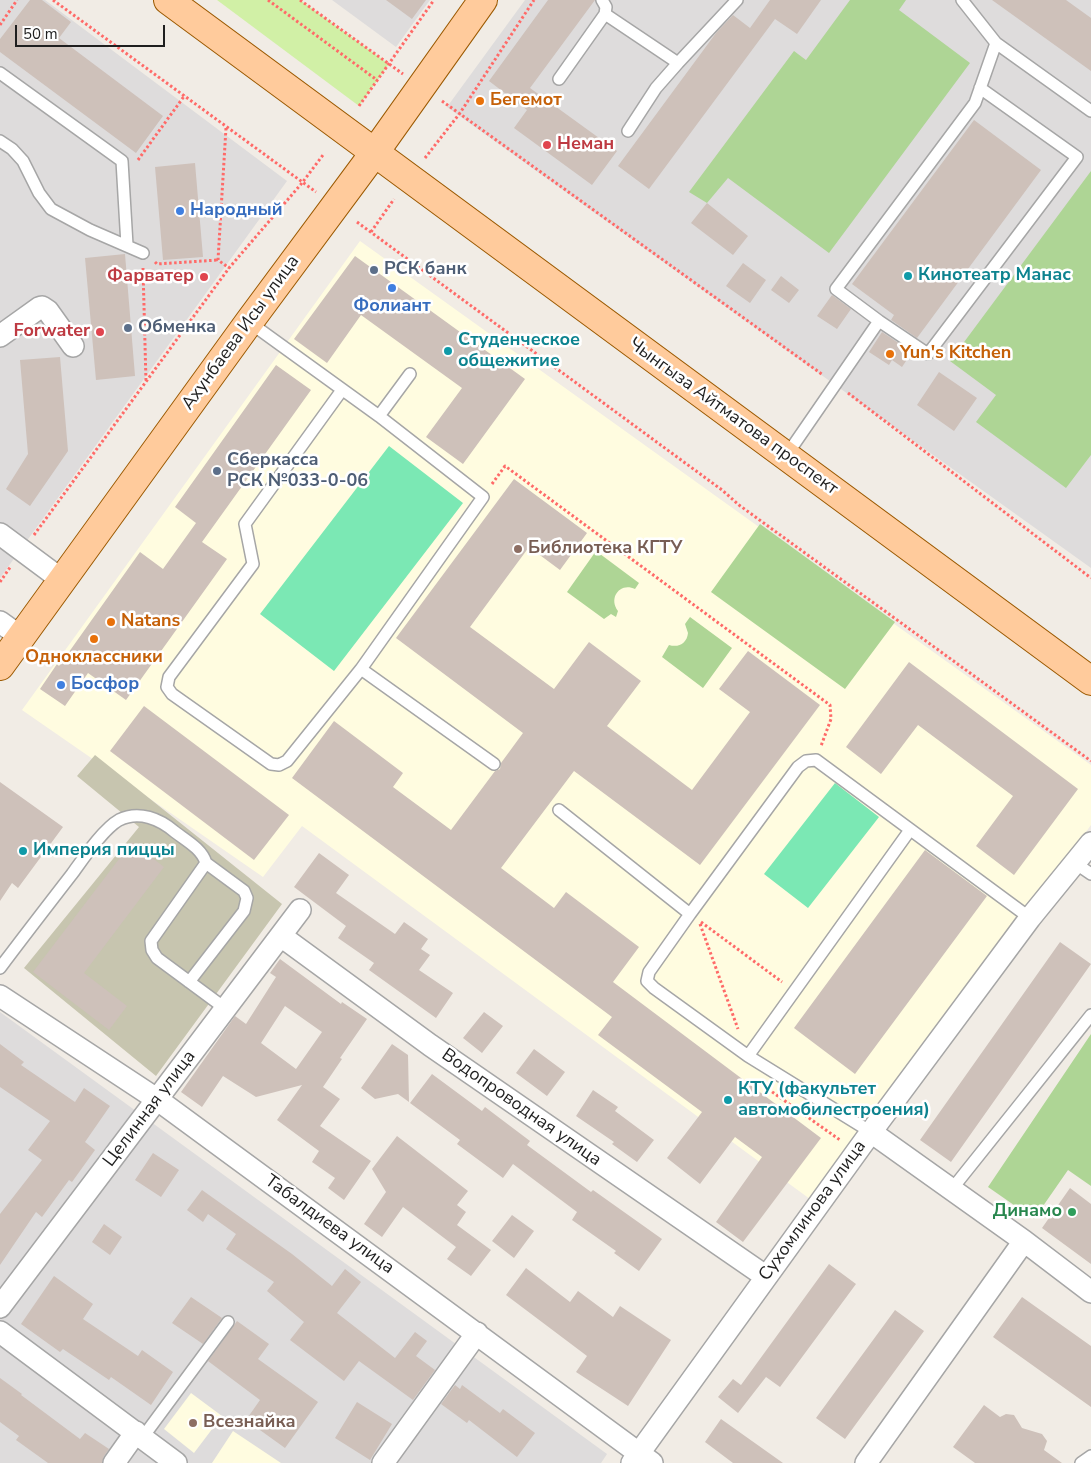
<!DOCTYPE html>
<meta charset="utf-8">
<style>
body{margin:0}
#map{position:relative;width:1091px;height:1463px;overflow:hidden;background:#f1ece5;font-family:"Nunito Sans",sans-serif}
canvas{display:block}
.scale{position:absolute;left:15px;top:25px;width:150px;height:22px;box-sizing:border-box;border:2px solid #1f1f1f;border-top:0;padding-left:6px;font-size:15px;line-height:18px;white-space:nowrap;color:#1f1f1f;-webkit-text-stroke:4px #fff;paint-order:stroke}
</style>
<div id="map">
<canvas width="1091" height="1463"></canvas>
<div class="scale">50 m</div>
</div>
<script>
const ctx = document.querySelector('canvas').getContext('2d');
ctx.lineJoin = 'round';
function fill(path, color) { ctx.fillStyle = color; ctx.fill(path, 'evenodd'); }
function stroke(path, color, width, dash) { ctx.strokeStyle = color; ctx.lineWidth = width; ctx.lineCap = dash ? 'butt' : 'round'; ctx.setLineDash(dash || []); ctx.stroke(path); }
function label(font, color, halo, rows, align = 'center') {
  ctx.font = font + ' "Nunito Sans",sans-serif'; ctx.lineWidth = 5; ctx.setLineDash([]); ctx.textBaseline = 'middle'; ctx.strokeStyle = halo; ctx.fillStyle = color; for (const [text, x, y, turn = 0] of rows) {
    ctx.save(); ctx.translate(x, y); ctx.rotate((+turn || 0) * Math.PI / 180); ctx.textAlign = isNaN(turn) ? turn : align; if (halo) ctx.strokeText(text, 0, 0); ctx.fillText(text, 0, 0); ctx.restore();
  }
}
fill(new Path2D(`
 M0,0H45L287,181L0,578Z
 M332,0H430L396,47Z
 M525,0H1091V568L447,107Z
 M0,1012L607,1454L601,1463H0Z`), '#dedcdc');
fill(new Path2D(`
 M360,241L1091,765V825L814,1202L302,826L263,877L22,710Z
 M191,1393L222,1416L194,1453L164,1429Z
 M233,1431L281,1463H212Z`), '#fffce0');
fill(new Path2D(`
 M95,755L282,904L156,1076L24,968L139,827L77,776Z`), '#c7c5af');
fill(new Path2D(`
 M217,0H300L389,64L359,106Z`), '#d1f0a6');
fill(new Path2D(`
 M850,0H906L899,10L970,63L829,253L728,178L707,203L689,192L794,51L806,60Z
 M1091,171V455L1066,488L976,422L996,395L950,361Z
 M760,524L895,622L845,689L711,592Z
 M596,551L639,583L635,589C620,582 608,598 618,611L616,617L611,614L604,619L567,592Z
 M690,617L732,648L703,688L662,657L669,645C679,648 687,643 688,633L685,624Z
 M1091,1034V1186L1068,1170L1034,1219L988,1187Z`), '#aed595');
fill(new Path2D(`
 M389,446L463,503L334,671L260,614Z
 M835,783L879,817L808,908L764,874Z`), '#7be8b4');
fill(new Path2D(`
 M30,0H42L71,22L59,38L163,116L136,153L0,52V39Z
 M386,0H426L412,19Z
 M548,0H595L530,88L617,151L592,185L514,128L527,110L489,81Z
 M770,0H821L797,34L775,19L649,189L618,166L716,33L733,15L750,28Z
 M992,0H1066L1091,18V71Z
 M974,120L1041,170L917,338L891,320L894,315L852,284Z
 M195,163L203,257L163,260L155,167Z
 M707,203L748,236L733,255L691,223Z
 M125,254L135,376L96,380L85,258Z
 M355,256L525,379L463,464L426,437L462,388L361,315L327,363L294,339Z
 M743,263L766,280L750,303L726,286Z
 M781,276L799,290L789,303L771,290Z
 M832,295L851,309L837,329L817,316Z
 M882,332L912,352L902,367L892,360L889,365L869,352Z
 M60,357L68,451L30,506L6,489L28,454L20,360Z
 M276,365L311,390L202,542L227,559L126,700L88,673L65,706L40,689L57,664L59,666L140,552L163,569L196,523L175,507Z
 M939,372L977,398L954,431L917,405Z
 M514,479L587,533L560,570L529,547L470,627L554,689L589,642L641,681L607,726L692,790L750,712L719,689L748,651L820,705L700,865L574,771L501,868L554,908L566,892L639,947L613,982L821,1138L743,1242L716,1222L762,1157L735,1137L700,1184L667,1158L702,1112L598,1035L612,1017L292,778L334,721L403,773L393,787L451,830L495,771L500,769L501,763L523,733L396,638Z
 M909,662L1078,789L1014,875L976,846L1013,796L918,725L881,774L846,747Z
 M144,706L289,815L254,860L110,751Z
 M0,782L63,827L18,888L12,883L0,901Z
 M132,842L164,867L84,973L127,1006L109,1030L33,972Z
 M925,850L987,896L855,1074L794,1028Z
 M319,853L349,875L336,893L395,934L404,922L428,939L421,949L430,955L419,970L453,993L436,1018L369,970L374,963L338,938L346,926L294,887Z
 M1060,942L1091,964L951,1162L920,1140Z
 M280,959L341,1004L342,1002L367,1019L340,1058L342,1059L323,1087L340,1099L320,1126L371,1161L344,1200L328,1188L335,1178L312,1162L319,1151L277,1120L302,1085L256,1097L223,1076L202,1107L181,1092L235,1016L246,1024L276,977L270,973ZM285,1006L322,1032L296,1069L261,1043Z
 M484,1012L503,1026L482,1053L463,1038Z
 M0,1044L24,1062L21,1065L75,1102L84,1088L110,1106L85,1142L95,1150L72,1182L69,1180L42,1217L36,1212L0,1265V1214L42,1160L28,1150L50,1121L0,1087Z
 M392,1044L408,1055L409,1102L398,1094L375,1099L361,1088Z
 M534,1049L565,1072L547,1096L516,1073Z
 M432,1074L482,1111L485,1107L530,1141L527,1145L591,1192L593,1190L662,1239L639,1271L614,1253L616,1251L572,1220L577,1212L513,1164L503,1178L457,1144L460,1140L410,1103Z
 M593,1090L618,1107L615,1111L654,1140L637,1162L612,1144L614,1142L576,1116Z
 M397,1136L468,1191L457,1205L466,1212L457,1225L491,1250L471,1276L447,1259L456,1247L403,1207L382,1237L364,1224L386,1192L372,1169Z
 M153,1153L179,1170L161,1197L135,1180Z
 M1070,1188L1091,1204V1264L1042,1228Z
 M202,1190L292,1254L332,1286L345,1269L361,1282L337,1313L395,1358L415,1332L427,1341L416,1356L435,1370L413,1400L359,1361L344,1381L290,1340L304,1322L267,1291L274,1282L226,1249L236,1234L208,1214L203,1222L187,1210Z
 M512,1215L534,1231L514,1258L492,1241Z
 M104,1224L122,1237L110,1255L92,1242Z
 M829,1264L856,1284L780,1387L766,1377L738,1413L718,1397L733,1379L741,1385Z
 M526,1268L570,1302L578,1291L613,1317L620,1306L671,1340L628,1406L576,1372L587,1356L506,1295Z
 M54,1276L93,1304L83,1319L138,1356L142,1350L173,1372L151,1405L111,1377L109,1380L63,1349L60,1352L21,1324Z
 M191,1297L222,1318L203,1344L172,1323Z
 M1022,1297L1091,1346V1407L993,1337Z
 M895,1310L924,1331L845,1439L816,1418Z
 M237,1321L269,1344L258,1359L318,1402L285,1448L246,1420L260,1400L208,1361Z
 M0,1378L22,1394L21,1395L80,1439L85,1433L109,1449L104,1456L102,1463H48L16,1440L19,1436L0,1422Z
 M455,1385L460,1389L462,1385L500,1413L503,1409L535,1433L517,1457L469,1420L467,1423L441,1404Z
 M357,1402L392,1424L370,1460L335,1438Z
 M984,1405L1000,1417L1006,1414L1014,1415L1022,1428L1042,1434L1047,1441L1044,1450L1062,1463H975L953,1447Z
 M721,1419L783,1463H733L705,1442Z`), '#cec1ba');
const service = new Path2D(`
 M962,0L996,43L975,103L836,289L879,321L928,354L1077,157L980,88
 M605,14L678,63
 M996,43L1091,111
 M0,73L122,161L127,245
 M559,79L605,14L606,7L602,0
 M628,131L656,88L678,63L737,0
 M0,141L12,149L23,161L39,193L51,209L90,230L143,253
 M249,322L379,416L410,374
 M342,390L245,524L253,564L169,677L167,687L172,694L271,764L279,765L287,761L361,669
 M379,416L483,497L361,669L494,764
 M786,456L879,321
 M559,810L690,914L649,972L647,981L654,988L748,1056L871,1132
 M1075,863L1091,874
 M690,914L798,767L806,761L816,760L1030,918
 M0,968C24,936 48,905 72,874C83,859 103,829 119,820C139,810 160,819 175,832C187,841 202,849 206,863L151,941L152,950L157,958L226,1009
 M189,982L244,911L247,898L244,891L206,863
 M748,1056L910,830
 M952,1189L1091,1015
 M143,1437L228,1322
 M1081,1463L1091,1456`);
const minor = new Path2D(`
 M0,336L39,308L42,307L48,311L73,346
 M0,534L62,580
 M0,622L21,637
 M281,936L430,1045L765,1276
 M0,996L158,1100L652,1463
 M871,1132L1024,1241L1091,1292
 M0,1307L300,910
 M0,1332L176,1463
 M114,1463L136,1432
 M383,1463L477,1333
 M632,1463L871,1132L1030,918L1091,843
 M866,1463L1024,1241`);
const primary = new Path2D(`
 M168,0L1091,681
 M0,666L249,322L375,152L483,0`);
stroke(service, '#a6a6a6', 14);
stroke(minor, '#a6a6a6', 24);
stroke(primary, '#9b5900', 30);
stroke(new Path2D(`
 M53,0L316,192
 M268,0L377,80
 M300,0L403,74
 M0,25L17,0
 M442,101L823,375
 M359,106L434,0
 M226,128L218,260L229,268
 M425,158L460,113L534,0
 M138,160L185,95
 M357,222L722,490L739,505L1091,761
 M371,232L394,199
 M155,262L157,264L218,260
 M143,268L146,382
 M848,393L1091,578
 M492,484L505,466L830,705L831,719L821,746
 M34,535L229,268L302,183L323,155
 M0,582L11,566
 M701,922L782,982
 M700,924L738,1029
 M768,1089L840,1140`), '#ff6a68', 3, [2.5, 2.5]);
stroke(service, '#fff', 11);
stroke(minor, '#fff', 21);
stroke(primary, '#ffcb9c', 28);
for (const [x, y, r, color] of [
 [480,101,5,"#e8710a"],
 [547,145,5,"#e0444e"],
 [180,211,5,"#3f7fe0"],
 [374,270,5,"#5c6f8a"],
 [908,276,5,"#0f9aa8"],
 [204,277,5,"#e0444e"],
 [392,288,5,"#3f7fe0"],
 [128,328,5,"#5c6f8a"],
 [100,332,5,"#e0444e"],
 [448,351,5,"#0f9aa8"],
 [890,354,5,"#e8710a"],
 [217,471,5,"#5c6f8a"],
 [518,549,5,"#8d6e63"],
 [111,622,5,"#e8710a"],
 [94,639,5,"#e8710a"],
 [61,685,5,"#3f7fe0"],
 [23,851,5,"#0f9aa8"],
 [728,1100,5,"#0f9aa8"],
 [1072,1212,5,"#2e9e5b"],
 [193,1423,5,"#8d6e63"]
]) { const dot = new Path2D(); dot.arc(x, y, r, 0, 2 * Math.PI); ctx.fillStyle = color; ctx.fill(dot); stroke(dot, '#fff', 2); }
label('bold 18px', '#c56008', '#fff', [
 ["Бегемот",490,101],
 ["Yun's Kitchen",900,354],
 ["Natans",121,622],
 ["Одноклассники",94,658,"center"]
], 'left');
label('bold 18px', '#be3a42', '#fff', [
 ["Неман",557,145,"left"],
 ["Фарватер",194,277],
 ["Forwater",90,332]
], 'right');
label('bold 18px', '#366cbe', '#fff', [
 ["Народный",190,211],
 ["Фолиант",392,307,"center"],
 ["Босфор",71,685]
], 'left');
label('bold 18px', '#4e5e75', '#fff', [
 ["РСК банк",384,270],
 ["Обменка",138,328],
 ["Сберкасса",227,461],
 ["РСК №033-0-06",227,482]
], 'left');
label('bold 18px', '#0d838f', '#fff', [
 ["Кинотеатр Манас",918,276],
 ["Студенческое",458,341],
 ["общежитие",458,362],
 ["Империя пиццы",33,851],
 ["КТУ (факультет",738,1090],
 ["автомобилестроения)",738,1111]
], 'left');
label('18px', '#1f1f1f', '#fff', [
 ["Ахунбаева Исы улица",241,333,-54],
 ["Чынгыза Айтматова проспект",733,417,36],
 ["Водопроводная улица",521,1108,35],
 ["Целинная улица",150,1109,-53],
 ["Сухомлинова улица",813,1211,-54],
 ["Табалдиева улица",329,1225,36]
]);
label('bold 18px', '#785e54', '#fff', [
 ["Библиотека КГТУ",528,549],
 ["Всезнайка",203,1423]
], 'left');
label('bold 18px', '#27864d', '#fff', [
 ["Динамо",1062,1212]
], 'right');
</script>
